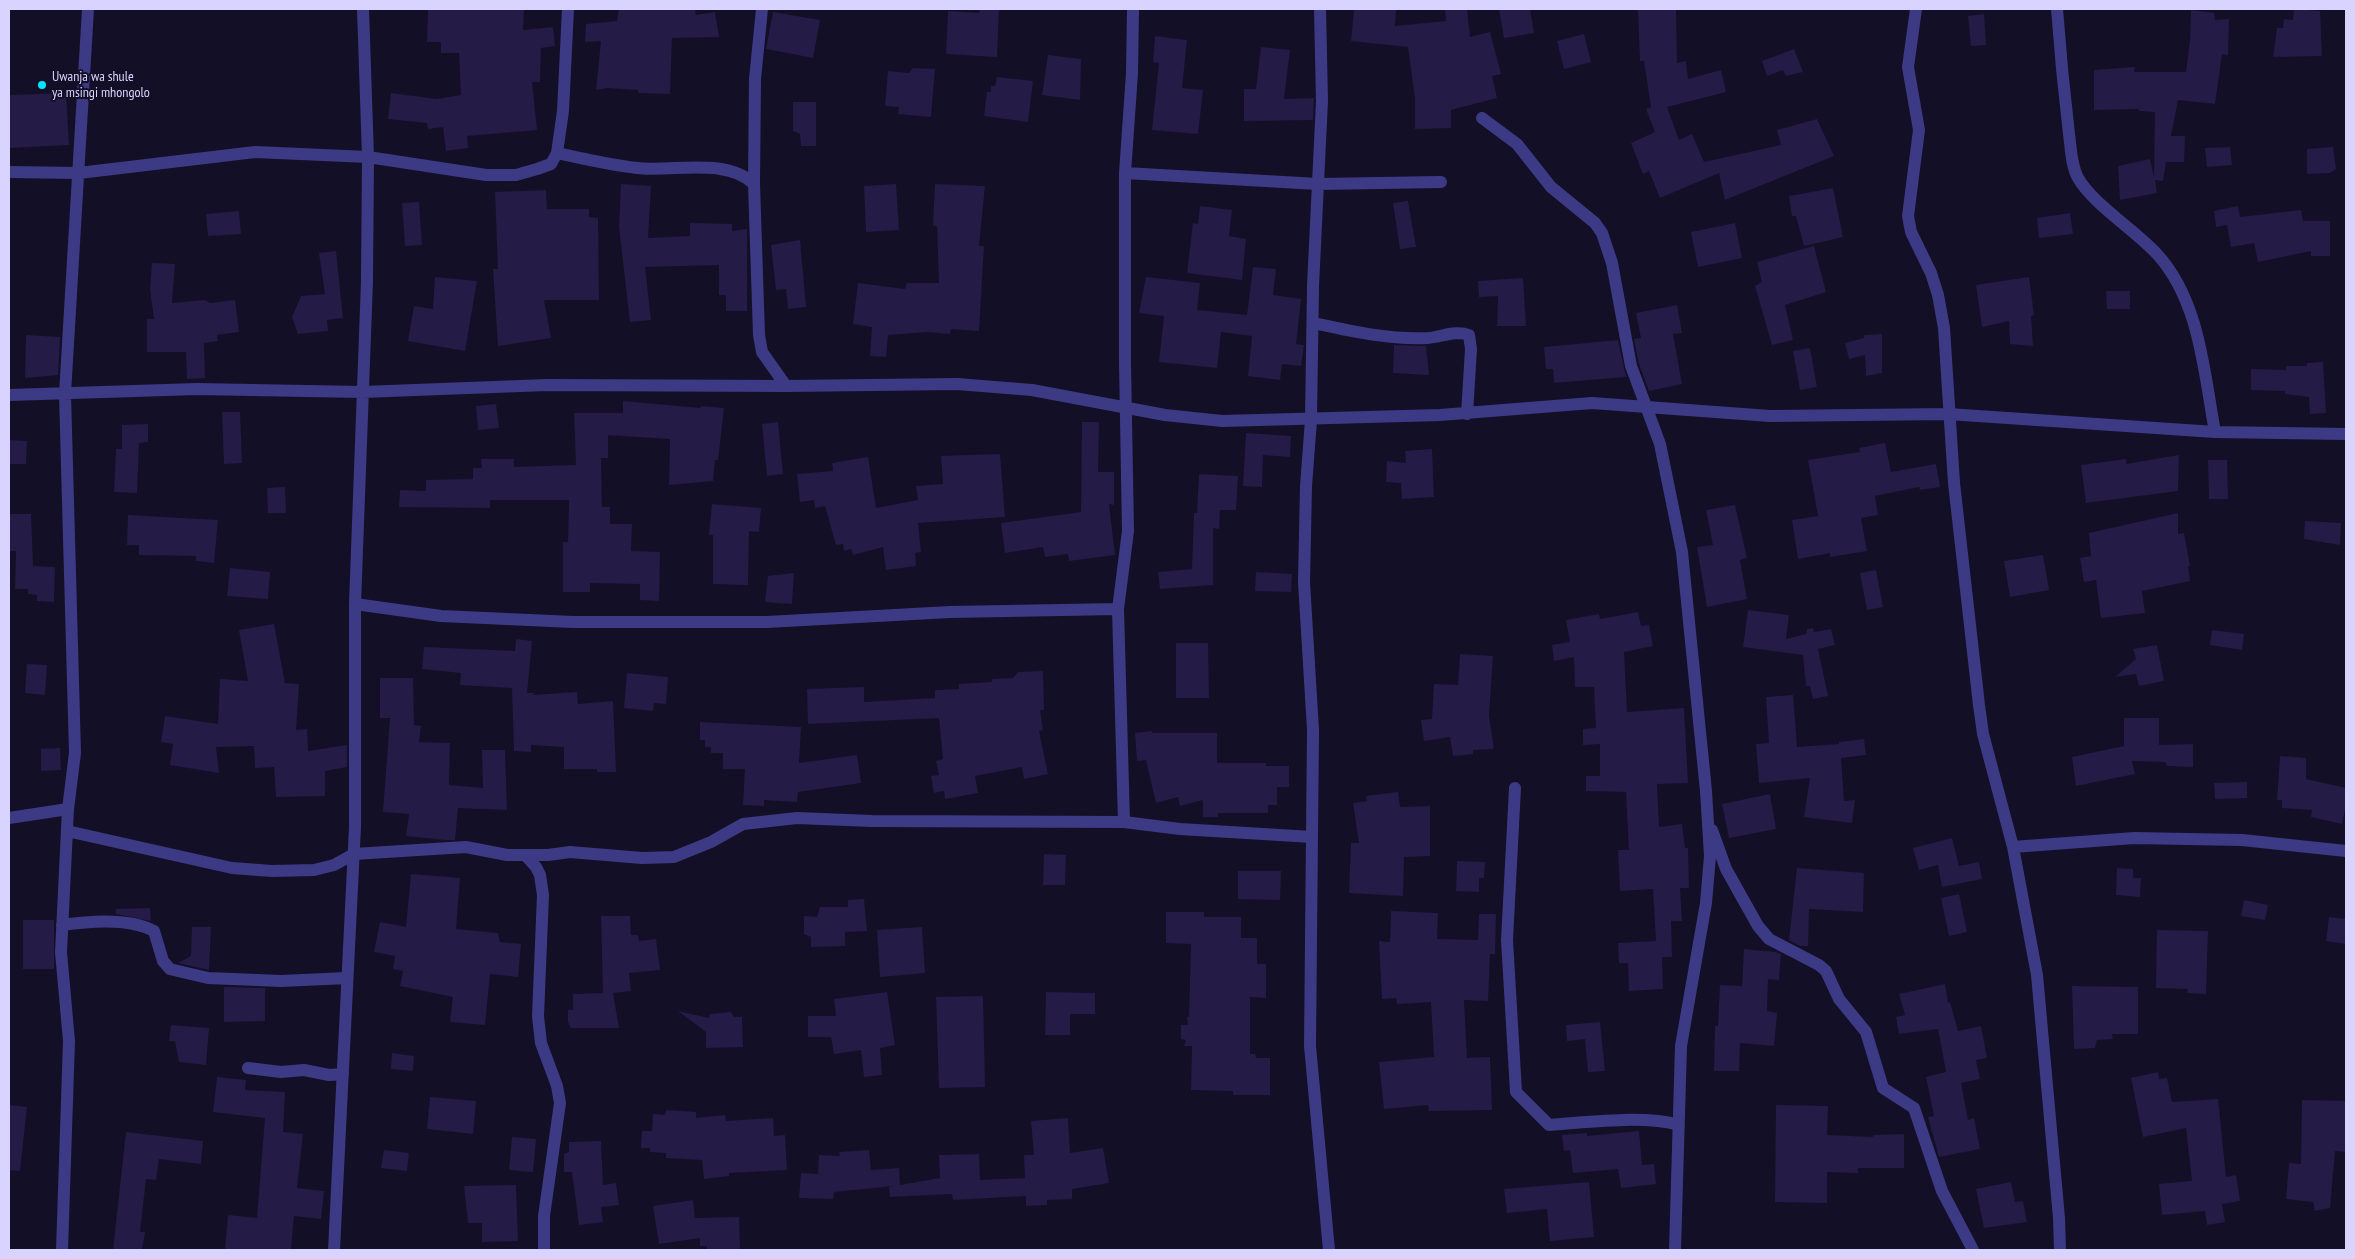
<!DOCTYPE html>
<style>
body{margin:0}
#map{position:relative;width:2355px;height:1259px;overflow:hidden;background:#130f26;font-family:"PT Sans Narrow",sans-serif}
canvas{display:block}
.frame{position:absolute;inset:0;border:10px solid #d9d4ff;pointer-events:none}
</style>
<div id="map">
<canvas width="2355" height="1259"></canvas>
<div class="frame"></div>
</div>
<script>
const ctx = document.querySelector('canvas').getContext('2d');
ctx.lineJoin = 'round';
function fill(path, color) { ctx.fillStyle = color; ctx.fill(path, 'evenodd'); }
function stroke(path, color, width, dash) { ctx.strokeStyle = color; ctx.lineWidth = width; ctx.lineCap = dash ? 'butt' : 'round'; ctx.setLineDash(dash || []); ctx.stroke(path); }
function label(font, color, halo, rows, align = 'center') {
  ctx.font = font + ' "PT Sans Narrow",sans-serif'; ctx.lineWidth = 4; ctx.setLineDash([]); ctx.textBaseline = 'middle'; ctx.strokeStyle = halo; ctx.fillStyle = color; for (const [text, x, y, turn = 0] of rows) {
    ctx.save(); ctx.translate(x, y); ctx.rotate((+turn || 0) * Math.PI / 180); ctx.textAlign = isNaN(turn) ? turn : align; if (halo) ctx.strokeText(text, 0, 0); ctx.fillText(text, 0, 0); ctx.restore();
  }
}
fill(new Path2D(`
 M428,9H524L523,30L553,27L555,46L541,48L540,82H532L537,130L467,136L468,148L446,151L443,127L428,129L427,123L388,119L391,93L437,99L461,95L459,53H441V42H427Z
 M619,9H695L696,15L715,12L719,37L672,38L670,94L638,93V90L608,88L596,90L601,41L585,42L586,24L617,21Z
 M980,9H999L997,57L946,54L948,11L979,13Z
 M1354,9H1396L1395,26L1446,21L1445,9H1467L1470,37L1490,32L1501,74L1492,76L1497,98L1451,110V128L1415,129V99L1408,47L1351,41Z
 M1499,9H1530L1534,33L1504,38Z
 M1638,9H1676L1677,63L1686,61L1688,79L1721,70L1726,92L1667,107L1679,140L1692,134L1704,162L1781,145L1777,130L1817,119L1834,156L1725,200L1719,173L1660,198L1649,171L1643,174L1631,143L1655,132L1646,109L1651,107L1644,61H1640Z
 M2294,9L2320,11L2322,56L2273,57L2277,28H2283L2284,19L2293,20Z
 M2191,10L2214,13L2215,20L2229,19L2228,55L2222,54L2215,104L2178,100L2171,136H2185L2184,162H2166L2163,181L2155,180L2157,193L2120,200L2118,166L2150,159L2154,177L2155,112L2139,111V109L2094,110V70L2135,67L2134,72H2186L2190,40Z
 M773,12L820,20L813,58L766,49Z
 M1984,14L1986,45L1971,46L1968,16Z
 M1584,34L1591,62L1564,69L1557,41Z
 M1155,36L1187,40L1182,88L1203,90L1198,134L1152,130L1159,63L1153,62Z
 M1261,47L1290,50L1284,99L1314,98L1313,120L1244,121V89H1256Z
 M1794,49L1803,72L1786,76L1783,70L1767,76L1762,61Z
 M1048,55L1081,59L1080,100L1042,95Z
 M913,68L935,69L931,117L898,114L899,107L885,106L888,71L909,73Z
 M997,77L1033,81L1028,122L984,116L987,92H991V86H995Z
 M66,93L69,145L9,148V95Z
 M793,102H816V146H801L800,134L793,131Z
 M2230,147L2232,165L2207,167L2205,148Z
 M2333,147L2336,169L2330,173L2307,174V149Z
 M621,184L651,186L648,238L690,236V223L732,224V231L747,229V311H726V295H719V265L645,267L651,320L630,322L619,227Z
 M896,184L899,230L866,232L864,186Z
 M935,184L985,186L979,246H984L979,331L951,329L950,334L927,332L888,335L886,357L870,356L872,327L853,324L858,283L905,289L907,283H939L937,226H933Z
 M1833,188L1843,237L1804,246L1796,216H1792L1789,196Z
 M546,190L547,209H589V217L598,218L599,300H544L551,338L498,346L493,269H498L495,192Z
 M1408,201L1416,247L1400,249L1393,203Z
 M419,202L422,245L405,246L402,203Z
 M1200,206L1232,210L1229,236L1246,239L1242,280L1187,273L1193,223L1198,224Z
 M2238,206L2240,217L2301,210L2303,221H2330V256H2311V251L2258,262L2254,243L2231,247L2227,225L2216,227L2214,211Z
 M239,211L241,234L208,236L206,214Z
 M2070,213L2073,234L2039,238L2037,218Z
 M1735,223L1742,258L1698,267L1691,232Z
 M800,240L806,307L788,309L786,289L776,290L771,245Z
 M1814,246L1826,292L1785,305L1793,340L1772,345L1755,286L1762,282L1757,262Z
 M336,251L343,318L327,320L328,331L298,334L292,317L301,296L325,294L319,253Z
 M152,263L175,264L172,303L205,300L210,303L235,300L239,332L217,335L218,341L204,343L205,378L187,379L186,352H147V319H154L150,289Z
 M1253,267L1276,269L1273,295L1301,299L1296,344L1304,345L1301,366L1282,364L1280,380L1248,376L1252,336L1221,332L1217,368L1159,362L1164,316L1139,313L1146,277L1200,283L1197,310L1247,315Z
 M435,277L477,281L465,351L408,341L414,306L433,309Z
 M2029,277L2034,315L2031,316L2033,346L2010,344L2009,321L1982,327L1976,285Z
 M1523,278L1526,326H1497L1498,296L1479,297L1478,281Z
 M2106,291H2130V309H2107Z
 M1677,305L1682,333L1673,334L1682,384L1649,391L1639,364L1634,339L1641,338L1636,313Z
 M1882,334V373L1866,376L1865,355L1849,359L1845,343L1864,338V335Z
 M26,335L60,337L58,375L25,378Z
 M1618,340L1626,377L1554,383L1553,369H1546L1544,347Z
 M1394,345L1426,346L1429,375L1393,373Z
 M1810,348L1817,387L1800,390L1793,351Z
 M2323,362L2326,413L2310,414L2309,397L2285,394V391L2251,390V369L2286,370V366H2307V363Z
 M623,401L700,408L701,406L724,408L718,460H715L713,481L669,485L670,439L608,435V458H601L602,507H610V524H632L631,551L660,552L659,601L640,600V584L590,583V592H563V542H568L569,500H490V508L399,507L400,490L426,491V480L473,479V468H482L481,459H514V467L576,465L574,413H623Z
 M496,404L499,428L478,430L476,406Z
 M222,412H240L242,463L224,464Z
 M778,422L783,474L767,476L762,424Z
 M1082,422H1099L1098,472H1114V505L1109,504L1115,555L1069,561L1068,554L1045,557L1043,547L1005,553L1001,523L1081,512Z
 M148,424V442L139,443L137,493L114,492L116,449H122V425Z
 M1246,433L1291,436L1290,457L1263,455L1262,487L1243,486Z
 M9,440L27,441L26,464H9Z
 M1885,443L1891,472L1936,464L1940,487L1920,490L1919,487L1875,496L1878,515L1861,518L1867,551L1830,557V553L1798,559L1792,520L1818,516L1808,460L1860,452L1859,448Z
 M1432,449L1434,497L1402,499L1401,483L1386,482L1387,461L1406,463L1405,451Z
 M1000,454L1005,517L918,523L921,552L915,553L916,566L886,570L883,547L853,555L851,549L844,551L843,544L836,545L825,506L815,508L814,500L800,502L797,474L833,471L832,463L868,457L876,508L918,500L916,486L943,484L941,456Z
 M2179,455L2178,491L2086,503L2081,465L2126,459V464Z
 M2208,460H2227L2228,499H2209Z
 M1199,474L1238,476L1236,510H1220L1219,529L1213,528V585L1160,589L1158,572L1192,569L1194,513H1197Z
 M285,487L286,513H268L267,488Z
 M712,504L761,508L759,532L749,531L748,585L713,584V535H709Z
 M1735,505L1747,558L1740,560L1747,599L1707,607L1697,547L1713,545L1706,510Z
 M2178,513V534L2184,533L2190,566H2188L2190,581L2142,591L2145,613L2101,618L2096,580L2084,582L2080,558L2091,556L2089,533Z
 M9,514H31L33,566L55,567L54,602L37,601V595L28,594V589H15L16,551H9Z
 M128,515L218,520L214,563L196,561V556L139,555V545H127Z
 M2305,521L2341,523L2340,545L2304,539Z
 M2043,555L2049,590L2010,597L2004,561Z
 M230,568L270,572L268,599L227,596Z
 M1876,570L1883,607L1867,610L1860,573Z
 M1256,572L1292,574L1291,592L1255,591Z
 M794,573L792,604L765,602L768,576Z
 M1748,610L1789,615L1786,639L1806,634L1807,629L1813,628L1814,632L1831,629L1835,645L1818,649L1828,696L1813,699L1810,686H1806L1803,655L1743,647Z
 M1638,612L1641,626L1649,625L1653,646L1624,652L1627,712L1684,708L1688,783L1657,784L1659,827L1682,824L1685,848H1688L1689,888H1680L1682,921H1671L1672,957H1662L1663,989L1629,991L1628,963H1619L1618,943L1656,941L1653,889L1620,891L1618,850H1629L1626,792L1586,791V776H1600V744L1583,745V729L1596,728L1594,687H1575L1574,657L1554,661L1552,645L1570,642L1566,620L1599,614L1600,619Z
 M274,624L285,683L299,684L296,730L307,729L308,751L347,745V767L325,771V796L276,797L274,767L255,768L254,746L216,747L219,773L170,765L173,744L161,742L165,716L218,724L220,679L248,681L239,630Z
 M2212,630L2244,634L2242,650L2210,645Z
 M516,639L532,641L527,693H534L533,695L577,692L578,704L613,701L616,772H597V769H564V747L531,745V752L514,751L512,688L460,685L461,673L422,669L424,647L515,651Z
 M1176,643H1208L1209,698H1176Z
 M2157,645L2164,681L2139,686L2136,674L2115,677L2136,659L2133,649Z
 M1460,654L1493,656L1489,716L1494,749L1473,750V754L1453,756L1450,737L1424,741L1421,720L1432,719L1434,684L1458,685Z
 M27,664L47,665L45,695L25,693Z
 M1043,671L1044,710H1040L1043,730L1039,731L1048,774L1024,779L1022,767L975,776L978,793L945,799L944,791L934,793L931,776L939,775L936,761L943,759L939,718L808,724L807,689L864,687V702L935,698V690L959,689V684L992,682V679L1013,678L1018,672Z
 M627,673L668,677L666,704L654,703L653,711L624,708Z
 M380,678H413L414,725L421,726L419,742L450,743L449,785L483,788L482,750H505L507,810L458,808L455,840H445L406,836L409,814L383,812L390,718H380Z
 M1793,695L1797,747L1839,744V742L1864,739L1866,755L1841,758L1844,801L1855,800L1852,823L1804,817L1810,778L1759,783L1756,744L1769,743L1766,697Z
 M2124,718H2159V745L2193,744V767L2167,766L2165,762L2132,761L2135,774L2076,786L2072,757L2124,746Z
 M700,722L801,727L799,763L857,755L861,783L798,792L797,802L764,800V806L743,805L745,769H723V753H711V747H705V740H700Z
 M1152,731V733H1217V763H1266V766H1289V787H1277V805H1268V813H1218V817H1203V800L1180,806L1178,797L1156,803L1146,760L1137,761L1135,733Z
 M60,748L61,770L41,771V749Z
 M2280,756L2306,758V779L2346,788V805L2342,824L2311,817L2312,810L2282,808V800H2277Z
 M2247,782V798L2215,799L2214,783Z
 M1398,792L1400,807L1430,806V856L1404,857L1403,896L1349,893L1351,843H1359L1353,803L1367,801L1366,796Z
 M1770,794L1776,829L1729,838L1722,804Z
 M1952,838L1959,866L1979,862L1982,879L1942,887L1938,865L1919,870L1913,848Z
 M1044,854L1066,855L1065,885H1043Z
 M1457,861L1485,862L1484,878H1479V892L1456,891Z
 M1797,868L1864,873L1863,912L1809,909L1808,946H1800L1789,940Z
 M2117,868L2133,869V878H2141L2140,897L2116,895Z
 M1238,871H1281L1280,900L1238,899Z
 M411,874L460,878L456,929L498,933L500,942L521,944L518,977L490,974L485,1025L450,1022L453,997L400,986L403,971L393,969L395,956L374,952L380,922L406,927Z
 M1959,894L1967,932L1949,936L1941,898Z
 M864,899L867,931L845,932V946L811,947V937L804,934V916L817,917L820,907H848V900Z
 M2244,900L2268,905L2265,920L2241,916Z
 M150,908L151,921L116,914V909Z
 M1391,911L1438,913L1437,939L1478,940L1479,914H1496L1495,954H1490L1488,1001L1464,1000L1467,1058L1490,1057L1492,1110L1429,1111L1428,1105L1384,1109L1379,1062L1434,1057L1431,1002L1397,1004L1396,998L1382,999L1379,941L1390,942Z
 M1166,912H1204V917H1241V938H1257V964H1266V998L1250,997V1054H1255L1256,1058H1270V1095H1233V1091L1191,1090L1192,1046H1184L1186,1040L1181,1039V1025H1188L1187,1017H1189L1191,944L1166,943Z
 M601,916H630L631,935H638L639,941L656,939L660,970L629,973L631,991L613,993L619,1028H571L568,1022V1010H573V994L603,993Z
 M2329,917L2346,919V944L2326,941Z
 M23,920H54V969H23Z
 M192,927H211L209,970L178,963L191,956Z
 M922,927L925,973L880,977L877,930Z
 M2157,930L2208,931L2206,994L2187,993L2188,989L2156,988Z
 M1744,949L1775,952L1781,954L1779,980L1768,979L1767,1011L1777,1013L1774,1046L1740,1043L1739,1071H1714L1715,1026H1718L1720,985L1742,986Z
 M1945,984L1948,1003L1950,1002L1958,1031L1981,1026L1987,1058L1976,1060L1980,1079L1961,1083L1968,1120L1974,1118L1980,1149L1939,1157L1928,1117L1934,1116L1926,1077L1946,1072L1938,1029L1899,1034L1896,1017L1905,1015L1899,994Z
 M2072,986L2138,987V1034H2112L2113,1039L2097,1040L2095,1048L2074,1049Z
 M224,987L265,988V1021L224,1022Z
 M887,992L895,1045L880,1048L882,1075L864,1077L861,1050L834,1054L831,1037H808V1016H836L834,999Z
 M1046,992L1095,993V1014H1070V1035H1045Z
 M983,996L985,1087L939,1088L936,997Z
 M678,1011L709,1018L710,1014L731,1012L734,1017H742L743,1047L706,1048V1032Z
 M1600,1022L1605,1071L1588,1072L1585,1039L1567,1041L1566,1025Z
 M171,1025L209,1028L206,1065L179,1062L175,1041H169Z
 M392,1053L414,1056L413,1071L391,1069Z
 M2158,1072L2159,1079L2167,1078L2172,1102L2218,1099L2226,1177L2236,1175L2240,1201L2222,1204L2225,1222L2207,1225L2205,1211L2162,1215L2159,1184L2192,1181L2186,1128L2143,1137L2131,1078Z
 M217,1077L246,1080L245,1090L285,1092L283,1132L303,1134L297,1188L324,1191L321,1219L294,1216L291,1250H225L228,1215L257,1218L265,1118L213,1112Z
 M430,1097L476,1101L473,1134L427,1129Z
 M2302,1100L2346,1101V1152L2335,1151L2330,1208L2315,1211L2313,1202L2286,1199L2289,1163L2301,1164Z
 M9,1105L27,1107L20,1171L9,1170Z
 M1776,1105L1828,1106L1827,1135L1873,1137V1135L1904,1134V1168H1858V1173L1827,1172V1203L1775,1202Z
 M666,1110L696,1112V1118L725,1115L726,1121L773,1118L774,1136L785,1135L787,1170L729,1173V1176L704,1179L702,1160L666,1158V1153L650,1152V1148H641L642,1131H652L653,1114L665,1115Z
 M1068,1118L1070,1153L1103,1148L1109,1183L1072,1189V1199L1047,1200V1205L1026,1206V1196L953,1200L952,1194L890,1197L889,1187L894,1186L834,1192L833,1199L799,1198L801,1173L818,1174L819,1155L840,1156L839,1152L869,1150L871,1170L899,1168L900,1185L940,1178L939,1155L979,1154L980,1180L1025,1178L1024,1155H1034L1031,1121Z
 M1639,1131L1642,1165L1654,1164L1656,1184L1621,1188L1618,1169L1573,1173L1570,1150L1564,1151L1562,1135L1587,1133V1136Z
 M126,1132L203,1141L201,1164L159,1159L156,1180L146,1179L140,1232H145L142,1250H113Z
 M512,1137L536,1139L533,1172L509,1170Z
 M601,1141L603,1185L616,1183L619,1205L601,1207L603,1222L579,1225L572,1172H564V1154L569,1152V1142Z
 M384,1150L409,1153L407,1171L381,1168Z
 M1589,1182L1594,1237L1550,1241L1547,1209L1507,1213L1504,1189Z
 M2011,1182L2015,1202L2023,1201L2027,1222L1984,1228L1976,1189Z
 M516,1185L518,1241L482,1242V1223H468L464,1186Z
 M693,1200L695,1218L739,1217L740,1250H707V1246H700V1238L659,1244L653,1206Z`), '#241b47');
stroke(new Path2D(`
 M1133,9L1132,73L1125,173V363L1128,531L1118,609L1124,822L1180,829L1312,837
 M1320,9L1322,101L1313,286L1311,420L1306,486L1304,582L1313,730L1310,1046L1329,1250
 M1916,9L1908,67L1919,130L1908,216L1911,232L1931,273L1938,295L1944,328L1954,483L1979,705L1983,734L2013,847L2037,975L2059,1218L2060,1250
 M2057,9C2060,50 2064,92 2069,134C2071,148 2071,165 2078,178C2093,204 2135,230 2157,254C2200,301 2204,373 2215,432
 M1482,118L1517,144L1551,187L1595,223L1602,233L1612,263L1631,366L1660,444L1682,552L1706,791L1710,856L1706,903L1681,1046L1675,1250
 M557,153C584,159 610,165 637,168C673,172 726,157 754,184L759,335L762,352L786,386
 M9,172L79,173L255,152L368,157L486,175H516L537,169L551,164L557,153L563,111L568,9
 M1125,173L1318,184L1441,182
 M754,184L755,79L762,9
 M1313,323C1350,331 1389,340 1428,338C1441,337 1456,330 1469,335L1471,349L1467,414
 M9,395L197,389L362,392L547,385L786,386L957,384L1032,390L1165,415L1222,421L1440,415L1592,403L1770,416L1948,414L2215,432L2346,434
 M355,604L441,616L573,622H767L950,612L1118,609
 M1515,788L1507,940L1516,1092L1549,1125C1586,1122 1645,1115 1679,1125
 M9,818L68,809
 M1712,830L1726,869L1758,926L1769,939L1819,965L1826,971L1839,999L1866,1032L1883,1088L1914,1108L1942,1191L1973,1250
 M67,831L232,868L272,871L314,870L334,865L354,854L466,847L507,855H548L570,852L642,858L674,857L711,842L743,824L797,818L872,821L1124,822
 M2013,847L2134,838L2242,840L2346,851
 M526,856L536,867L540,875L543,895L538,1016L541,1043L557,1086L560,1103L544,1216V1250
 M62,925C89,921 130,918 154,931L163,961L170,969L178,971L208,978L281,981L347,978
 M248,1068L281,1072L304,1070L329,1075L343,1074
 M62,1250L69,1041L61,952L68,809L75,753L65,394L88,9
 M334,1250L355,827V604L367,281L368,157L363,9`), '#3d3a85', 12);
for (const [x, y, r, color] of [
 [42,85,5,"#00e5ff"]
]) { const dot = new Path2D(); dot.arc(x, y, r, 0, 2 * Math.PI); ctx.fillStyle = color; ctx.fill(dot); stroke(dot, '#130f26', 2); }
label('14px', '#d9d4ff', '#130f26', [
 ["Uwanja wa shule",52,77],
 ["ya msingi mhongolo",52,93]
], 'left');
</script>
